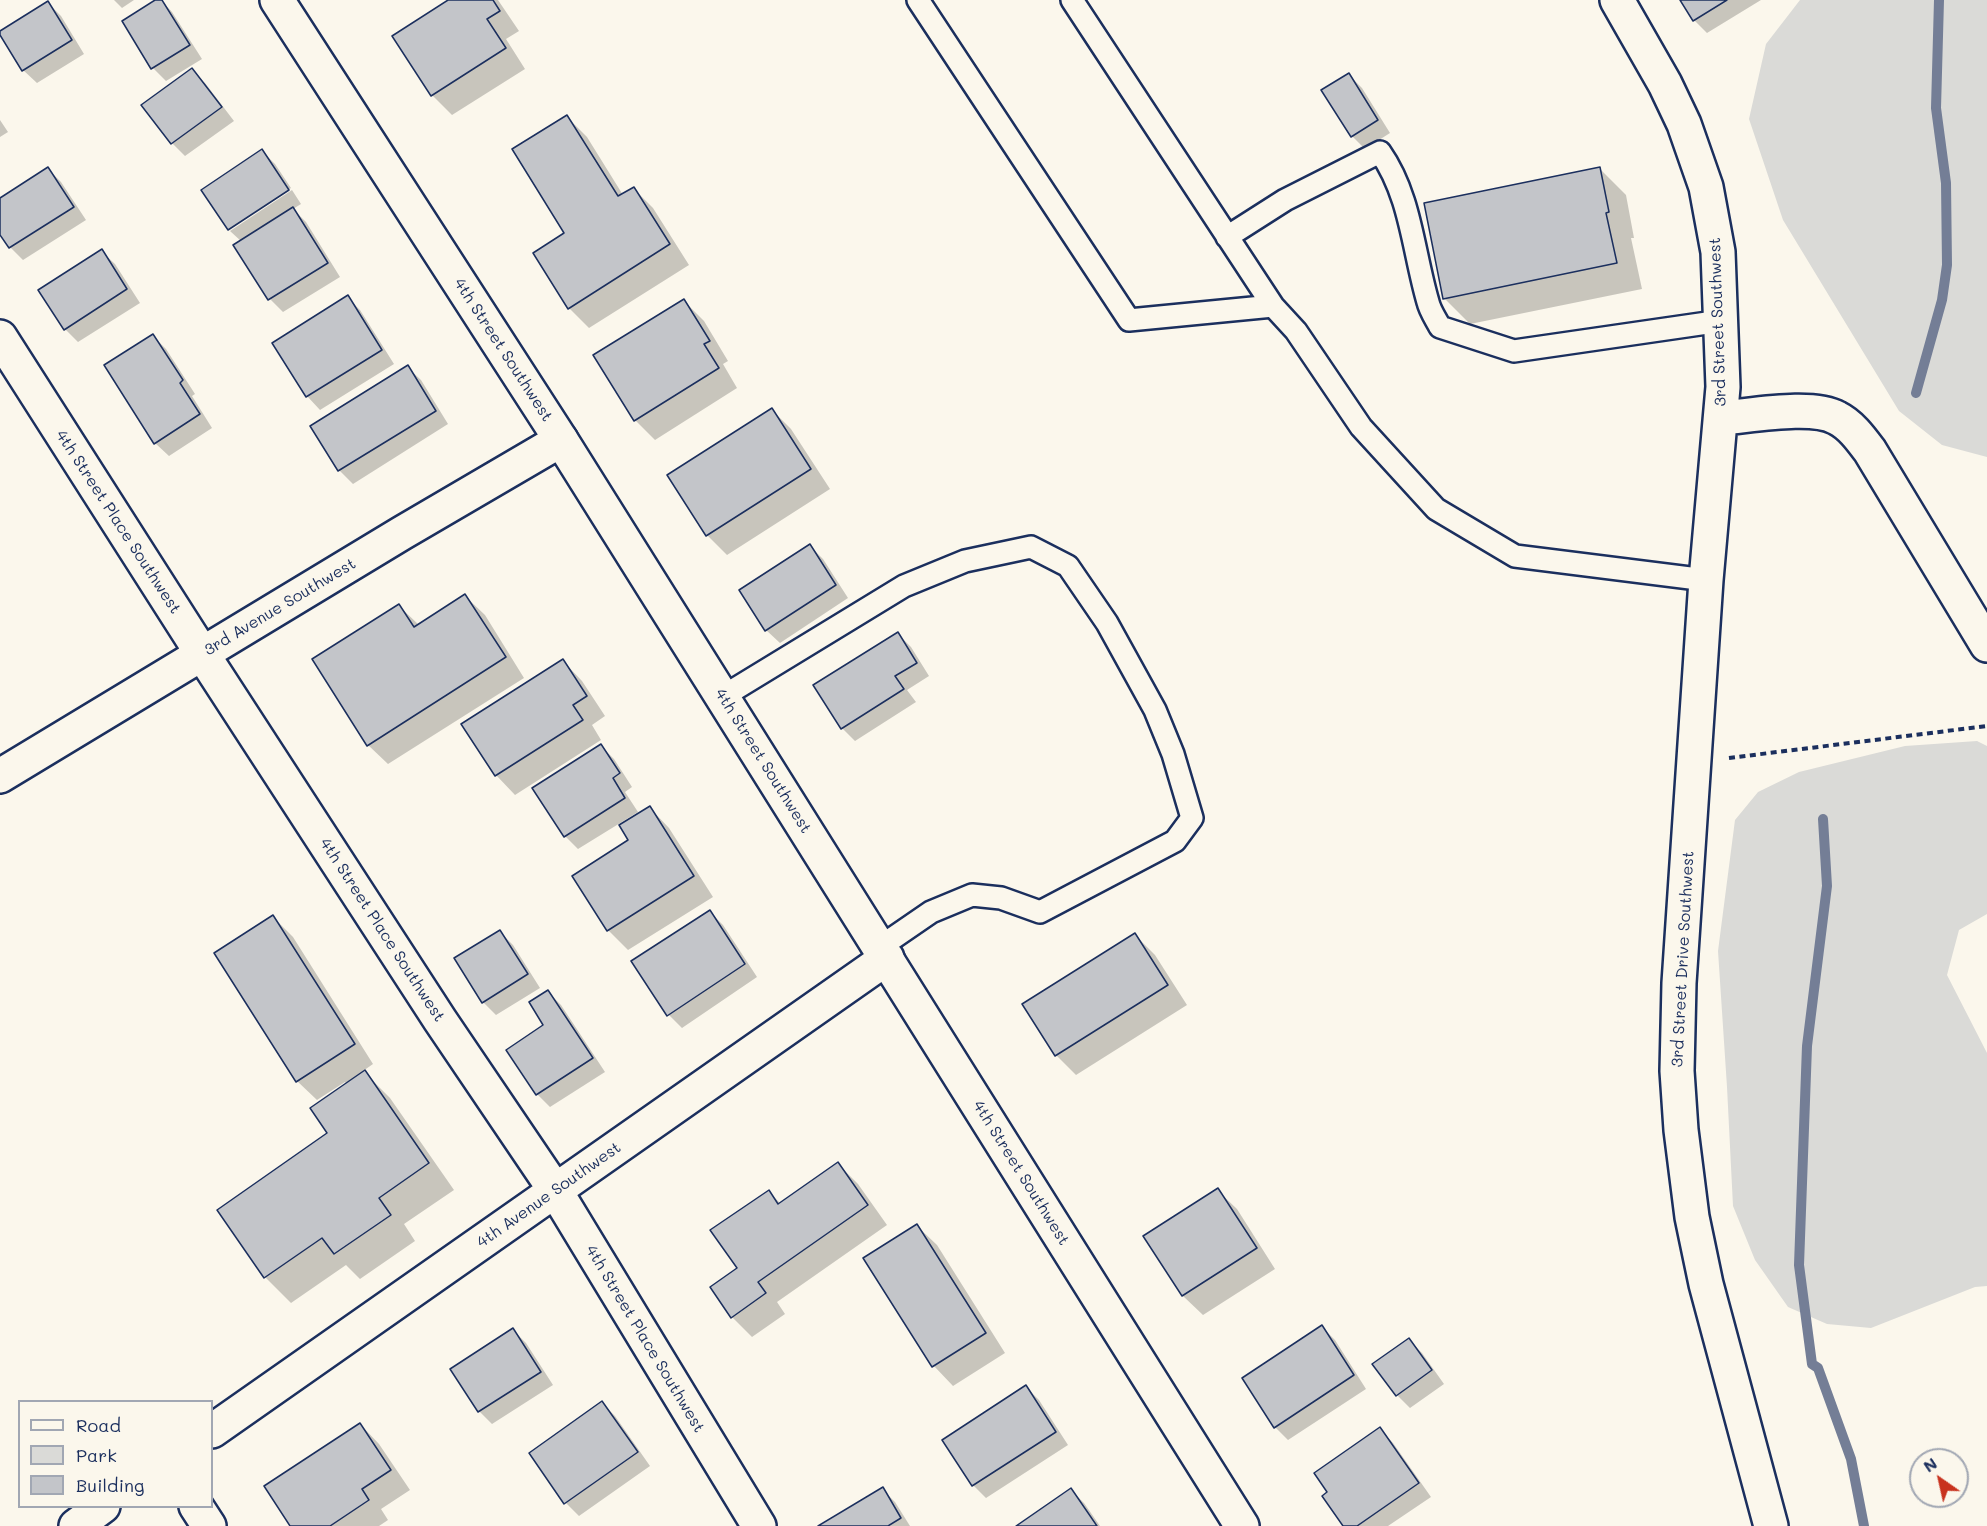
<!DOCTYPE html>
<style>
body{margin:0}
#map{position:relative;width:1987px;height:1526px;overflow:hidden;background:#fbf7ec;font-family:Mali,sans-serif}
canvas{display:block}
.legend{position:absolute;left:18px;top:1400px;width:195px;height:108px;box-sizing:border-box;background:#fbf7ec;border:2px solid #a1a7b3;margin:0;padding:8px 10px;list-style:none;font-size:18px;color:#1b2f5e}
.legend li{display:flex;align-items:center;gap:12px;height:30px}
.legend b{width:30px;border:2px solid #a1a7b3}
.north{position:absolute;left:1909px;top:1448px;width:60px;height:60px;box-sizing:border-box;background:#fbf7ec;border:2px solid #a1a7b3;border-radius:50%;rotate:326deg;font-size:16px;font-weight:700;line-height:24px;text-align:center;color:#1b2f5e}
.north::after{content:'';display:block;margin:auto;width:21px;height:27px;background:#c8321e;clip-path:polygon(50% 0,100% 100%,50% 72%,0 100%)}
</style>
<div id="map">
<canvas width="1987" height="1526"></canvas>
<ul class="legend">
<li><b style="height:8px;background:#fbf7ec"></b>Road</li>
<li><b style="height:16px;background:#dadad7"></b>Park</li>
<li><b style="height:16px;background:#c3c5c9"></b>Building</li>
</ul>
<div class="north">N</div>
</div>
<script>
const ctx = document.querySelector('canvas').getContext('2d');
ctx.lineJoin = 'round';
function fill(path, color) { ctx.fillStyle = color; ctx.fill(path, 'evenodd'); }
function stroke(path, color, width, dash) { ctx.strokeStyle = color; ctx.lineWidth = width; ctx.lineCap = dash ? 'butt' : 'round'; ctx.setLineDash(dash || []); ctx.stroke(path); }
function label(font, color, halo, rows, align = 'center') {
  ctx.font = font + ' Mali,sans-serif'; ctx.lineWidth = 5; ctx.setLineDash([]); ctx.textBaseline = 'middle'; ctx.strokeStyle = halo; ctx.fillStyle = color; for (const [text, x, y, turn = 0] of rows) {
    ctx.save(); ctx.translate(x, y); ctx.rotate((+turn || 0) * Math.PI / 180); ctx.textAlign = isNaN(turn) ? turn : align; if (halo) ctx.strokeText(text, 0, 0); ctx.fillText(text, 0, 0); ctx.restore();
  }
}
fill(new Path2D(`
 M1800,0H1987V457L1942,445L1899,411L1783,220L1749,119L1766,44Z
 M1977,741L1987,746V914L1959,930L1947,975L1987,1053V1286L1975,1287L1871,1328L1827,1324L1788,1307L1755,1260L1733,1206L1727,1087L1718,951L1735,820L1758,792L1799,772L1905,746Z`), '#dadad7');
fill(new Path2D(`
 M114,0H134L122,8Z
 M157,0H161L172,12L202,59L166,81L153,68Z
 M451,0H498L519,31L506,39L525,69L452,115L432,95L394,36Z
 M1682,0H1761L1707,33L1694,20Z
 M48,3L61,16L84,54L37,83L23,70Z
 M192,70L205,83L234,121L185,156L172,143Z
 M1349,75L1362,88L1390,133L1365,149L1352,136Z
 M567,117L587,137L623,195L634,189L653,208L689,265L589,328L569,308L566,233Z
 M0,120L8,132L0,137Z
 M262,151L275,164L291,188L230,227V230L203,190Z
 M48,169L61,182L86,220L23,260L10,247L0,232V200Z
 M1600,169L1626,195L1634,238H1631L1642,289L1470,324L1444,298Z
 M292,190L301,204L293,209L306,222L340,277L283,312L270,299L235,246L242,242L230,231Z
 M101,251L115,264L140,303L78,342L65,329Z
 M347,297L360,310L394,364L320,410L307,396L274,343Z
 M684,301L704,321L728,361L723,364L737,388L655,440L635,420Z
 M153,336L166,349L195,394L192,396L212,428L169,456L155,443Z
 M407,367L421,380L448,424L353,484L339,470L312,426Z
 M772,410L791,429L830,489L727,555L707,535L669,475Z
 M810,546L823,559L848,598L780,643L766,630L741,590Z
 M465,596L485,615L524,678L388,764L368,745L399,606L419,625Z
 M898,634L911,647L929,676L907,690L916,702L855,741L842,728Z
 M563,661L582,681L605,716L592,725L601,740L515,795L496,775Z
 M601,746L614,759L632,787L625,792L638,812L578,849L565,836Z
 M650,808L669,828L713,897L628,950L608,930L574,876L630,841Z
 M710,912L723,925L757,977L682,1028L669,1015Z
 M273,917L293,937L373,1064L363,1071L390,1098L454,1190L404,1224L415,1241L360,1279L346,1265L291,1303L265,1277L329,1133L347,1085L345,1082L317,1100L297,1081Z
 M500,932L513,945L540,988L496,1015L483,1002Z
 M1135,935L1155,955L1187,1005L1076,1075L1056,1055Z
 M548,992L561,1005L605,1072L550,1107L537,1094L508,1050L546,1026Z
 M838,1164L858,1184L887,1225L777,1302L785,1314L752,1337L732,1317L739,1269L769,1192L781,1204Z
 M1217,1190L1237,1209L1275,1269L1203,1315L1183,1296L1145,1236Z
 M917,1226L937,1245L1005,1353L953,1386L934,1366Z
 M1322,1327L1335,1340L1366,1389L1288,1440L1275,1427Z
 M513,1330L526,1343L553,1385L492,1424L479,1411Z
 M1409,1340L1422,1353L1444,1384L1410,1408L1397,1395L1374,1364Z
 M1026,1387L1039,1400L1068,1445L986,1498L973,1485Z
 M602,1403L615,1416L650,1466L579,1516L566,1503Z
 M360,1424L379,1444L410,1490L381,1509L388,1520L379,1526H292Z
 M1380,1429L1393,1443L1431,1497L1388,1526H1345Z
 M882,1489L895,1502L910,1526H821Z
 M1071,1490L1084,1503L1100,1526H1019Z`), '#0003');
stroke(new Path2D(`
 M1916,393L1942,300L1947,265L1946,183L1936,108L1939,0
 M1823,819L1827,886L1807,1046L1799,1265L1812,1364L1818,1368L1851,1459L1864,1526`), '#747e96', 10);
const building = new Path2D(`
 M155,0H162L190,45L151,69L122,21Z
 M448,0H493L500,11L487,19L506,48L431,96L392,36Z
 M1680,0H1727L1693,21Z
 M48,1L72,40L22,71L0,35V31Z
 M192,68L222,107L171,144L141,105Z
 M1349,73L1378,120L1351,137L1321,90Z
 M567,115L618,196L634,187L670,244L568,309L533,253L564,233L512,149Z
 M262,149L289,190L228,230L201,190Z
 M48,167L74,207L9,248L0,235V198Z
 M1600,167L1609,212L1606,213L1617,263L1443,299L1424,203Z
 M293,207L328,263L268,300L233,245Z
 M102,249L127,289L64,330L38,290Z
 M348,295L382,350L306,397L272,343Z
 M684,299L710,341L704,344L719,368L634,421L593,355Z
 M153,334L183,380L180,383L200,414L154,444L104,365Z
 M408,365L436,411L338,471L310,426Z
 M772,408L811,469L706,536L667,475Z
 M810,544L836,585L765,631L739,590Z
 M465,594L506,657L367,746L312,659L399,604L414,627Z
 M898,632L917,663L895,676L904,689L841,729L813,685Z
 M563,659L587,696L573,705L583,720L495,776L461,724Z
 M601,744L620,773L613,778L625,798L564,837L532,788Z
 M650,806L694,876L607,931L572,876L628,840L619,825Z
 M710,910L745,964L667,1016L631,961Z
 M273,915L355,1044L296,1082L214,953Z
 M500,930L528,974L482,1003L454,958Z
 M1135,933L1168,985L1055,1056L1022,1004Z
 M548,990L593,1058L536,1095L506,1050L543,1025L529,1002Z
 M365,1070L429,1163L379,1198L391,1215L334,1254L322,1238L264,1278L217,1210L327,1133L310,1108Z
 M838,1162L868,1205L758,1282L766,1293L731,1318L710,1287L737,1268L710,1230L769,1190L778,1204Z
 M1218,1188L1257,1248L1182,1296L1143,1236Z
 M917,1224L986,1333L932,1367L863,1258Z
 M1322,1325L1354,1375L1274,1428L1242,1378Z
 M513,1328L541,1372L478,1412L450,1369Z
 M1409,1338L1432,1370L1396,1396L1372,1364Z
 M1026,1385L1056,1432L972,1486L942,1440Z
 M602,1401L638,1452L564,1504L529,1453Z
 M360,1423L391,1470L362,1489L369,1500L330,1526H290L264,1486Z
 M1380,1427L1419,1483L1357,1526H1343L1322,1496L1327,1492L1314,1473Z
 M883,1487L901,1518L888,1526H818Z
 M1071,1488L1097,1526H1016Z`);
fill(building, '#c3c5c9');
stroke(building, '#1b2f5e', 1.5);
const service = new Path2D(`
 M918,0L1129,320L1273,306
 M1072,0L1273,306L1296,331L1361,427L1436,509L1515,556L1706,580
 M1227,237L1285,200L1380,152C1411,196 1413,251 1428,302C1430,311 1436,319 1440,327L1514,351L1721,321
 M722,697L904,586L965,561L1031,547L1068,566L1107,623L1155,710L1173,754L1192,818L1175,841L1040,912L1001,898L972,895L931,912L880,947`);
const minor = new Path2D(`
 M1617,0L1665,84L1684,124L1706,187L1718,252L1723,387L1706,580L1679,983L1677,1071L1681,1130L1692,1217L1706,1284L1771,1526
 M0,337L203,655L440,1020L555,1190L759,1526
 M1721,418C1750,416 1812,404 1837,418C1851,425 1861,439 1870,451L1987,645
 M0,776L402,533L561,440
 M212,1431L887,958
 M196,1506L209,1526
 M76,1526L103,1506`);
const secondary = new Path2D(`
 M277,0L561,440L1242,1526`);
stroke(service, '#1b2f5e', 26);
stroke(minor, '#1b2f5e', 38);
stroke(secondary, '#1b2f5e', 38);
stroke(new Path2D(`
 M1729,758L1987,726`), '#1b2f5e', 4, [6, 4.5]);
stroke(service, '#fbf7ec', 21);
stroke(minor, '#fbf7ec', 33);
stroke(secondary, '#fbf7ec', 33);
label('16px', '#1b2f5e', '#fbf7ec', [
 ["3rd Street Southwest",1718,322,-92],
 ["4th Street Southwest",503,350,57],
 ["4th Street Place Southwest",118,522,57],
 ["3rd Avenue Southwest",280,607,-31],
 ["4th Street Southwest",763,761,58],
 ["4th Street Place Southwest",382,930,57],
 ["3rd Street Drive Southwest",1683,959,-87],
 ["4th Street Southwest",1021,1173,58],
 ["4th Avenue Southwest",549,1195,-35],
 ["4th Street Place Southwest",645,1339,59]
]);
</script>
